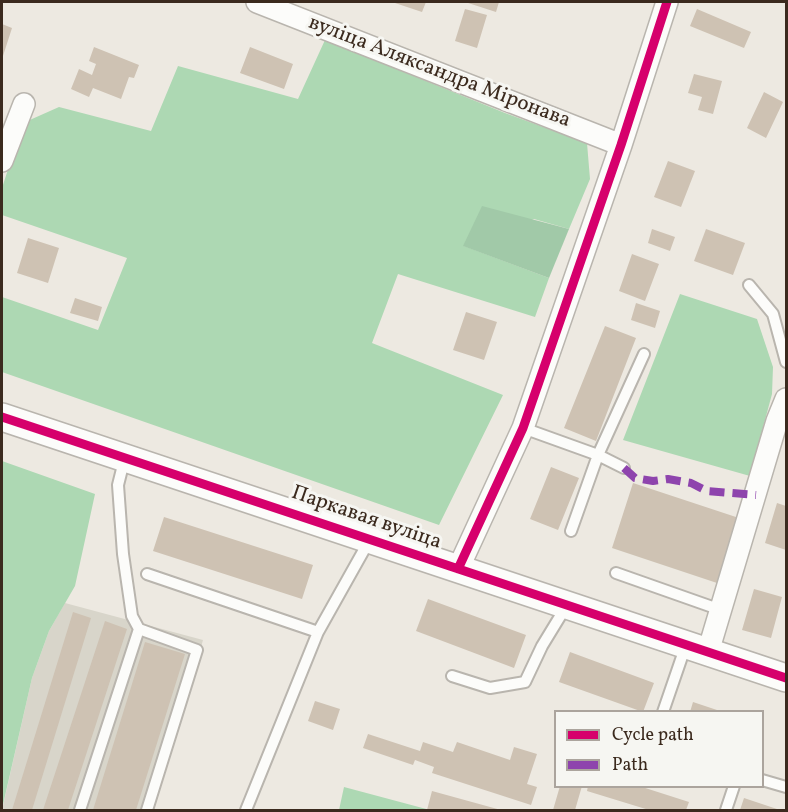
<!DOCTYPE html>
<meta charset="utf-8">
<style>
body{margin:0}
#map{position:relative;width:788px;height:812px;overflow:hidden;background:#ede9e1;font-family:Vollkorn,serif}
canvas{display:block}
.frame{position:absolute;inset:0;border:3px solid #3b2a1e;pointer-events:none}
.legend{position:absolute;left:554px;top:710px;width:210px;height:78px;box-sizing:border-box;background:#f6f6f2;border:2px solid #aba49d;margin:0;padding:8px 10px;list-style:none;font-size:18px;color:#3b2a1e}
.legend li{display:flex;align-items:center;gap:12px;height:30px}
.legend b{width:30px;border:2px solid #aba49d}
</style>
<div id="map">
<canvas width="788" height="812"></canvas>
<div class="frame"></div>
<ul class="legend">
<li><b style="height:8px;background:#d6006c"></b>Cycle path</li>
<li><b style="height:8px;background:#8e44ad"></b>Path</li>
</ul>
</div>
<script>
const ctx = document.querySelector('canvas').getContext('2d');
ctx.lineJoin = 'round';
function fill(path, color) { ctx.fillStyle = color; ctx.fill(path, 'evenodd'); }
function stroke(path, color, width, dash) { ctx.strokeStyle = color; ctx.lineWidth = width; ctx.lineCap = dash ? 'butt' : 'round'; ctx.setLineDash(dash || []); ctx.stroke(path); }
function label(font, color, halo, rows, align = 'center') {
  ctx.font = font + ' Vollkorn,serif'; ctx.lineWidth = 6; ctx.setLineDash([]); ctx.textBaseline = 'middle'; ctx.strokeStyle = halo; ctx.fillStyle = color; for (const [text, x, y, turn = 0] of rows) {
    ctx.save(); ctx.translate(x, y); ctx.rotate((+turn || 0) * Math.PI / 180); ctx.textAlign = isNaN(turn) ? turn : align; if (halo) ctx.strokeText(text, 0, 0); ctx.fillText(text, 0, 0); ctx.restore();
  }
}
fill(new Path2D(`
 M65,603L203,640L154,810H2L32,678L49,631Z`), '#d8d5ca');
fill(new Path2D(`
 M325,40L505,113L587,143L590,179L569,229L534,219L464,246L549,278L535,317L398,274L372,343L503,395L439,525L2,372V297L98,330L127,258L2,215V188L23,123L59,107L151,131L178,66L298,99Z
 M680,294L757,319L773,367L772,394L750,476L623,440Z
 M2,461L95,494L75,586L49,631L32,678L2,809Z
 M344,787L430,810H339Z`), '#add8b3');
fill(new Path2D(`
 M482,206L569,229L549,278L463,246Z`), '#a1c9a8');
fill(new Path2D(`
 M392,2H426L422,12Z
 M465,2H499L496,12Z
 M465,9L487,15L477,48L455,41Z
 M697,9L751,32L744,48L690,26Z
 M2,24L12,28L2,59Z
 M94,47L139,65L134,78L129,77L121,99L93,88L89,97L71,89L79,69L92,75L96,64L89,61Z
 M250,47L293,64L284,89L240,73Z
 M694,74L722,81L713,114L698,110L702,97L688,93Z
 M764,92L783,102L766,138L747,128Z
 M668,161L695,171L681,207L654,197Z
 M652,229L675,237L670,251L648,243Z
 M706,229L745,243L733,275L694,261Z
 M28,238L59,248L48,283L17,273Z
 M632,254L659,264L645,301L619,291Z
 M75,298L102,307L98,321L70,313Z
 M636,303L660,311L655,328L631,320Z
 M466,312L497,322L484,360L453,350Z
 M605,326L636,338L596,441L564,428Z
 M551,467L579,478L558,530L530,519Z
 M633,483L742,519L720,584L612,548Z
 M777,503L786,506V550L765,543Z
 M164,517L313,565L302,599L153,551Z
 M754,589L782,597L771,638L742,630Z
 M428,599L526,635L514,668L416,631Z
 M73,612L91,618L32,810H12Z
 M105,621L127,629L68,810H43Z
 M145,642L185,654L136,810H93Z
 M570,652L654,683L643,712L559,682Z
 M315,701L340,709L333,730L308,721Z
 M693,702L720,711V712H690Z
 M368,734L420,751L423,742L453,752L457,742L510,760L514,747L537,754L527,784L537,787L531,805L432,773L434,767L415,760L413,765L363,748Z
 M560,786H582L575,810H553Z
 M588,786H639L689,802L686,810H649L587,791Z
 M432,791L501,810H427Z
 M744,798L780,810H740Z`), '#cec2b3');
const service = new Path2D(`
 M749,285L773,314L786,362
 M523,428L598,455L624,468
 M571,531L598,455L644,354
 M616,573L721,610
 M147,574L318,632
 M139,629L197,650L147,810
 M452,676L490,688L525,682L542,646L567,605
 M663,712L686,645
 M762,780L786,787
 M80,810L139,629L132,616L123,554L118,485L125,457
 M246,810L318,632L369,541
 M726,810L734,786`);
const minor = new Path2D(`
 M257,2L621,145
 M2,161L24,104
 M458,569L523,428L621,145L667,2
 M708,652L777,421L786,399`);
const tertiary = new Path2D(`
 M2,417L786,678`);
stroke(service, '#b9b5ae', 14);
stroke(minor, '#b9b5ae', 24);
stroke(tertiary, '#b9b5ae', 30);
stroke(service, '#fcfcfa', 10);
stroke(minor, '#fcfcfa', 21);
stroke(tertiary, '#fcfcfa', 27);
stroke(new Path2D(`
 M624,468L635,478L653,481L668,479L691,483L707,491L756,495`), '#8e44ad', 8, [15, 8]);
stroke(new Path2D(`
 M2,417L786,678
 M458,569L523,428L621,145L667,2`), '#d6006c', 9);
label('21px', '#3b2a1e', '#f6f6f2', [
 ["вуліца Аляксандра Міронава",439,73,21],
 ["Паркавая вуліца",366,519,19]
]);
</script>
